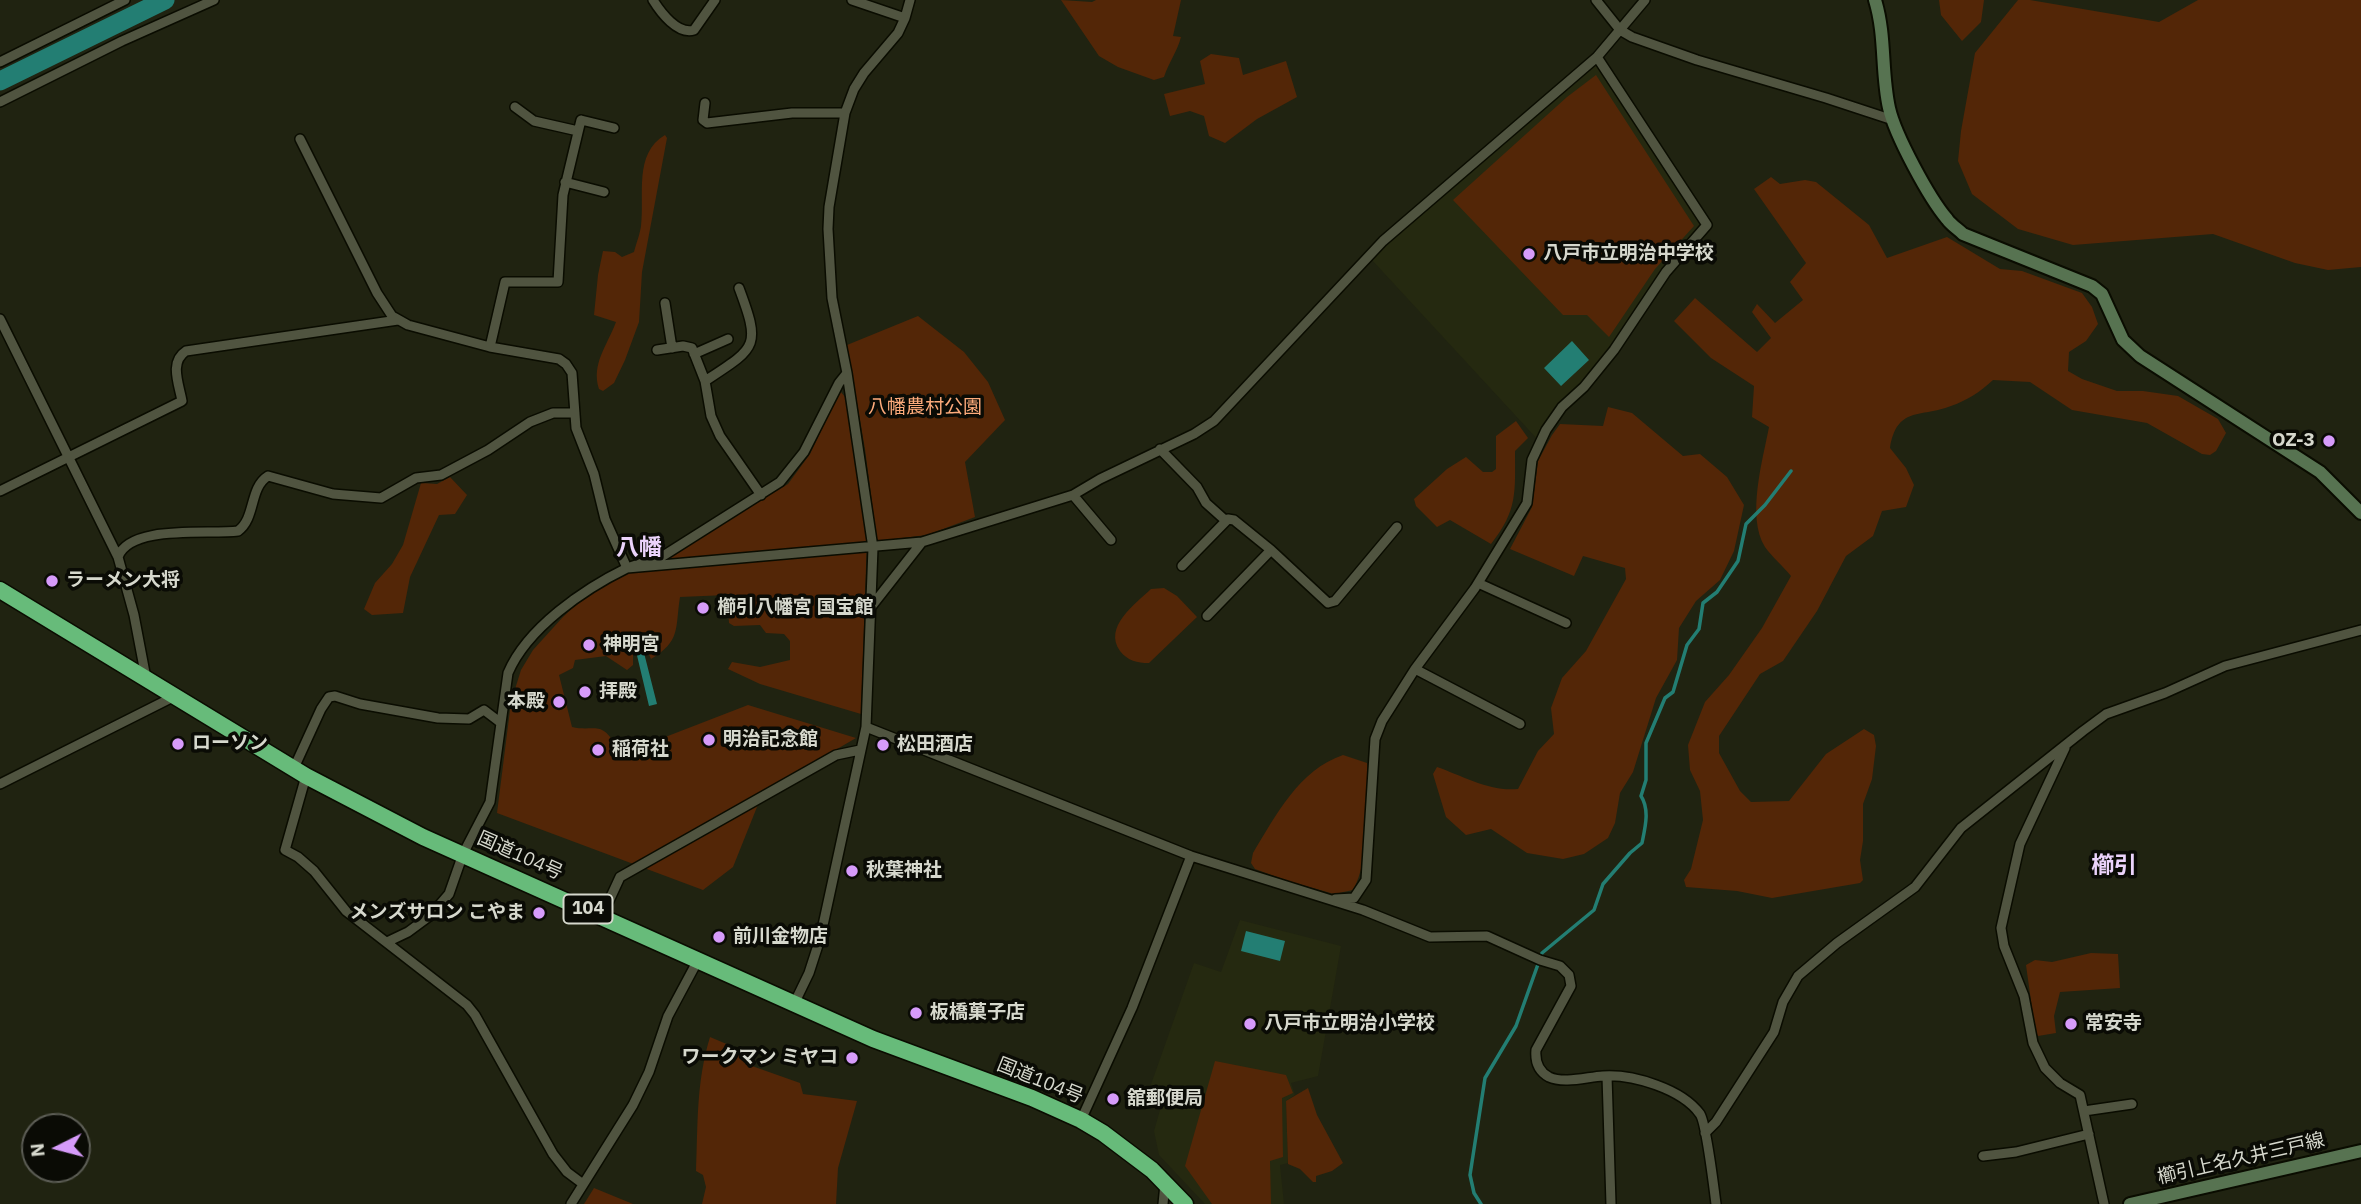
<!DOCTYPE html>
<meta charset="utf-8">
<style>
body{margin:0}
#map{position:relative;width:2361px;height:1204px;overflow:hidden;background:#202311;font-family:"IBM Plex Sans",sans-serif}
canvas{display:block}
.north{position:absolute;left:21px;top:1113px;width:70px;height:70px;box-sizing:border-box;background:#0a0b05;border:2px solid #5c5d55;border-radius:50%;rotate:264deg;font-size:19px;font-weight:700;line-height:28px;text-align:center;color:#d6d8cd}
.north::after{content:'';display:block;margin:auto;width:24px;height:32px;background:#d69bfa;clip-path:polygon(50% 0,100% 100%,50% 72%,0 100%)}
</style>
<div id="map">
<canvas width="2361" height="1204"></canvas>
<div class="north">N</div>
</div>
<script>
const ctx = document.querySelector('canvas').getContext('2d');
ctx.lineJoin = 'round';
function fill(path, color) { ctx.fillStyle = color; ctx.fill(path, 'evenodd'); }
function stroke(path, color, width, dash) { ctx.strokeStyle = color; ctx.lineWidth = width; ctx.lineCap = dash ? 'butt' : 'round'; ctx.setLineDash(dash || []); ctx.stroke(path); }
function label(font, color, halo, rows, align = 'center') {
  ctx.font = font + ' "IBM Plex Sans","Noto Sans JP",sans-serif'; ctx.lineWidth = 7; ctx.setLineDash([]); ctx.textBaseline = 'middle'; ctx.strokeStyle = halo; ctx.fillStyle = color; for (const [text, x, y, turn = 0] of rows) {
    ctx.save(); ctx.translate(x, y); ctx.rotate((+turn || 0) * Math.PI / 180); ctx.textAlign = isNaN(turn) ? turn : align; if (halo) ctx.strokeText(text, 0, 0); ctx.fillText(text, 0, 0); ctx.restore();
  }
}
fill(new Path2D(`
 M1596,64L1703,228L1539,441L1372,260L1390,242Z
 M1240,920L1341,946L1318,1076L1291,1083L1295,1095L1286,1101L1288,1163L1280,1165L1284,1204H1205L1159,1155L1154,1131L1164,1096L1149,1090L1194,963L1221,972Z`), '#252910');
fill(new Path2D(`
 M1061,0L1092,2L1096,0H1181L1173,36L1181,37C1177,52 1169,62 1164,77L1154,80L1118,67L1099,56Z
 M1939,0H1984L1981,22L1962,41L1941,15Z
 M2018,0H2030L2159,22L2198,0H2361V267L2328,270L2295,263L2213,234L2073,245L2018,229L1972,194L1958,161L1961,131L1975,53Z
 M1211,54L1239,58L1243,75L1286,61L1297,97L1257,119L1225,143L1209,136L1204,116L1190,111L1170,116L1164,94L1205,84L1200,61Z
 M1596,75L1694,226L1655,269L1609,337L1587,315H1563L1453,200L1567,97Z
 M665,135L667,138L642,272L639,322L625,360L614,383L603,391L599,389C591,364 607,346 616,322L594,315L598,275L603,251L615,252L622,257L634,252C636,244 640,234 641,226C645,195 633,154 665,135Z
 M1771,177L1780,184L1805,180L1816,182L1869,225L1887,258L1947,237L2000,269L2022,271L2082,293L2092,307L2098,324L2086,341L2069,352L2068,371L2082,379L2117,391H2143L2178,396L2218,419L2226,433L2216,451L2210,455L2202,454L2147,423L2072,410L2030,382L1993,380C1980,392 1968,400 1951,406C1920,418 1897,406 1890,448L1906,468L1914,485L1906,507L1882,511L1873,536L1846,556L1817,611L1783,661L1760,674L1719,736V753L1740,791L1751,802L1789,801L1826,754L1864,729L1874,735L1876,746L1872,779L1863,804V841L1860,860L1863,880L1860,883L1772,898L1737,891L1686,887L1684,880L1691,869L1703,820L1700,791L1690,770L1688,745L1705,702L1729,675L1762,628L1791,576C1783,566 1772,557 1765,547C1746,517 1763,459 1769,427L1752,417L1754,386L1711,358L1674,321L1695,298L1757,352L1771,338L1752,312L1757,304L1775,323L1803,300L1790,282L1806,263L1754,189Z
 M918,316L964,352L988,382L1005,420L965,462L975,517L927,535L877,541L865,449L847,345Z
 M840,391L846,398L867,537L861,714L760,684L728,669L732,662L760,667L790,660V641L784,634L766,633L760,625L734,626L729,623L727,595L680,597C675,629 681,641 651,659L643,642L633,646V665L627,670L606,656L575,660L573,668L559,675L572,727C593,732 602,720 615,745L642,746L748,705L856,738L763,792L733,867L703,890L497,813L511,702L521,670L533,650L562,618L591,590L689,544L788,484L810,454Z
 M1608,407L1632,413L1683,456L1700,454L1727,477L1744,505L1734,551L1720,580L1696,601L1679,628L1677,660L1656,698L1633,772L1620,793L1615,823L1608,838L1584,854L1563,859L1527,853L1491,829L1466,835L1446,817L1433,774L1437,767C1463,776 1490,792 1518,789L1538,751L1554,734L1551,708L1562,678L1586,651L1626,579L1625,568L1583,556L1574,576L1510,549L1532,507L1538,461L1552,435L1560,424L1603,426Z
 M1516,421L1528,438L1515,451C1515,492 1518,510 1491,544L1450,520L1437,527L1416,506L1414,499L1447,469L1466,457L1483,472H1492L1496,469V436Z
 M450,477L467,495L455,514L439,515L410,577L403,613L372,615L364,609L375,583L392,564L403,545L421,483L437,484Z
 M1164,588L1177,596L1197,617L1149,663C1137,663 1128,661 1120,651C1103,627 1135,604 1151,589Z
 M1343,755L1367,763L1368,771C1366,805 1370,861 1353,890L1334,894L1288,881L1255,869L1251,863L1253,853C1276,815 1299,770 1343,755Z
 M2091,953L2118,954L2120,988L2060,992L2054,1016L2056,1033L2038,1036L2035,1030L2026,965L2035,960L2052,962Z
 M710,1037L755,1056L752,1066L800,1083L803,1094L857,1101L838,1168L836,1204H702L706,1187L703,1175L696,1171C698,1124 696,1083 710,1037Z
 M1215,1061L1286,1075L1293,1093L1282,1098L1283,1157L1270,1161L1271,1204H1212L1185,1166Z
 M1308,1088L1317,1115L1343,1163L1332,1171L1316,1176V1182H1313L1300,1169L1288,1164L1286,1101Z
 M594,1188L633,1204H584Z`), '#532607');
fill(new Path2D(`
 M1572,341L1589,360L1561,386L1544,368Z
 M642,645L657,704L649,706L635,647Z
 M1246,931L1285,941L1280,961L1241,951Z`), '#237e73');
stroke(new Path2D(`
 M1481,1204L1474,1193L1470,1175L1485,1078L1516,1026L1542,953L1594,910L1603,884L1630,853L1642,843C1645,828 1650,810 1641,796L1646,780V743L1665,698L1673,692L1687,645L1699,629L1703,603L1717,592L1738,561L1746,524L1765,505L1791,471`), '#237e73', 3.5);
stroke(new Path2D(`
 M0,81L165,0`), '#237e73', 19);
const street = new Path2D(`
 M653,0C661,13 678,35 694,30L715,0
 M852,0L905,18
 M1596,0L1620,30L1632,37L1697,60L1826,98L1893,120
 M0,62L125,0
 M0,102L122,41L214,0
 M705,103L703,120L707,123L792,113H845
 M515,107L534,121L578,131
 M300,139L377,293L392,316L408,325L490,347L559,359L566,364L572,373L576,428L594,474L605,519L627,568L663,556L780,482L804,452L839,383L847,373
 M565,182L604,192
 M665,303L672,348
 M0,319L118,557L134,615L146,678
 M490,347L505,282H558L563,195L581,120L614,128
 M657,350L683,346L692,348L705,381L711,416L720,436L761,495
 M694,354L728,339
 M705,381C757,347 761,347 739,288
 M1160,449L1197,487L1206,503L1225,520
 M0,491L182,401C179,384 169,362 186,351L398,320
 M1073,495L1111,540
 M118,557C130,524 209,535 238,531C256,518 249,488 268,476L333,494L381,498L416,478L441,475L488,450L530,422L553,413H575
 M1182,566L1228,519L1234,520L1271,550L1328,603L1335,601L1397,527
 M1478,583L1566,623
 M871,607L922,542
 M1207,616L1271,550
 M1415,669L1520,724
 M866,727L1191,856L1363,910L1430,937L1487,936L1540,960L1560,966L1569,975L1571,986L1536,1050C1535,1061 1538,1071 1549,1077C1564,1084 1587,1077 1603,1076C1633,1074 1682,1089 1700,1114C1706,1123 1714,1188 1716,1204
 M2065,748L2020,844L2001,928L2004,946L2024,996L2033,1043L2045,1068L2060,1083L2080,1095L2104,1204
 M294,768L321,709L329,697L335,696L360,704L438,718L469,719L484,710L501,723
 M306,776L285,850L298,857L314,871L346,911L467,1005L475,1015L553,1154L567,1172L583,1184
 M0,784L175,696
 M1335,899L1354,898L1366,880L1375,739L1382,721L1415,669L1475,588L1527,503L1532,460L1546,430L1562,407L1584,387L1614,350L1666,272L1707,225L1597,57
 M602,916L620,877L836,755L860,750
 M387,942L408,932L431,915L449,894L463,854L490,802L508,673C527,628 584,589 627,568L922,542L1073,495L1100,479L1194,434L1214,421L1383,241L1597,57L1645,0
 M794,1004L809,973L820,939L866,727L873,548L847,373L832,298L828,229L829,207L845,113L854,89L864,73L898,33L905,18L910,0
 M1607,1076L1611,1204
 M2084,1111L2132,1104
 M1081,1120L1132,1008L1191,856
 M1705,1133L1716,1122L1774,1032L1783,1002L1798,976L1837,943L1915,887L1961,828L2083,731L2106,714L2165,693L2225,666L2361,630
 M1983,1156L2016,1152L2089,1134
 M571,1204L633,1105L649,1072L668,1016L698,960
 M1163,1204L1165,1184`);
const secondary = new Path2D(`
 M1875,0C1886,36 1881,72 1889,108C1895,135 1929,198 1947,219C1951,225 1958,229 1963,234L2092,286L2102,294L2123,340L2140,356L2320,472L2361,513
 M2130,1204L2361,1151`);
const highway = new Path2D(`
 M0,590L306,776L423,837L873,1039L1032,1098L1081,1120L1103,1133L1152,1170L1185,1204`);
stroke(street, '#0a0c00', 12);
stroke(secondary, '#0a0c00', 16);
stroke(highway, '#0a0c00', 19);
stroke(street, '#505440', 9);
stroke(secondary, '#577351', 12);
stroke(highway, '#67bb7a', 16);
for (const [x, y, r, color] of [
 [1529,254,7,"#d69bfa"],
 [2329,441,7,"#d69bfa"],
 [52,581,7,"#d69bfa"],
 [703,608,7,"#d69bfa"],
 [589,645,7,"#d69bfa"],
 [585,692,7,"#d69bfa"],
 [559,702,7,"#d69bfa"],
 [709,740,7,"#d69bfa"],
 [178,744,7,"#d69bfa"],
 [883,745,7,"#d69bfa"],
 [598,750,7,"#d69bfa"],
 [852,871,7,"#d69bfa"],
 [539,913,7,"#d69bfa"],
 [719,937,7,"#d69bfa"],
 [916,1013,7,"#d69bfa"],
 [1250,1024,7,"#d69bfa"],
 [2071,1024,7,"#d69bfa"],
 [852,1058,7,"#d69bfa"],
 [1113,1099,7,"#d69bfa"]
]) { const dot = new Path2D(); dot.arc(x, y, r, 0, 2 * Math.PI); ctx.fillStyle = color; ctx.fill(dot); stroke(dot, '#0a0b05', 2.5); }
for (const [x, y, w] of [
 [588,909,49]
]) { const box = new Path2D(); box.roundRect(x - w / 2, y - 14.5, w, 29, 5); ctx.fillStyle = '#0a0b05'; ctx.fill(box); stroke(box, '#d6d8cd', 2); }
label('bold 18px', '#d6d8cd', null, [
 ["104",588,909]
]);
label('bold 19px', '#d6d8cd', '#0a0b05', [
 ["八戸市立明治中学校",1543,254],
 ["OZ-3",2315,441,"right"],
 ["ラーメン大将",66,581],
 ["櫛引八幡宮 国宝館",717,608],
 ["神明宮",603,645],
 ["拝殿",599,692],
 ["本殿",545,702,"right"],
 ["明治記念館",723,740],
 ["ローソン",192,744],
 ["松田酒店",897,745],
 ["稲荷社",612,750],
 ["秋葉神社",866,871],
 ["メンズサロン こやま",525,913,"right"],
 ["前川金物店",733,937],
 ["板橋菓子店",930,1013],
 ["八戸市立明治小学校",1264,1024],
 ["常安寺",2085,1024],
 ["ワークマン ミヤコ",838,1058,"right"],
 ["舘郵便局",1127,1099]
], 'left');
label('19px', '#fdab7b', '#0a0b05', [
 ["八幡農村公園",925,408]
]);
label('19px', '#d6d8cd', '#0a0b05', [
 ["国道104号",520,856,24],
 ["国道104号",1040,1081,22],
 ["櫛引上名久井三戸線",2241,1159,-13]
]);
label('bold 23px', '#ebd3fb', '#0a0b05', [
 ["八幡",639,548],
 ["櫛引",2114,866]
]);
</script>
